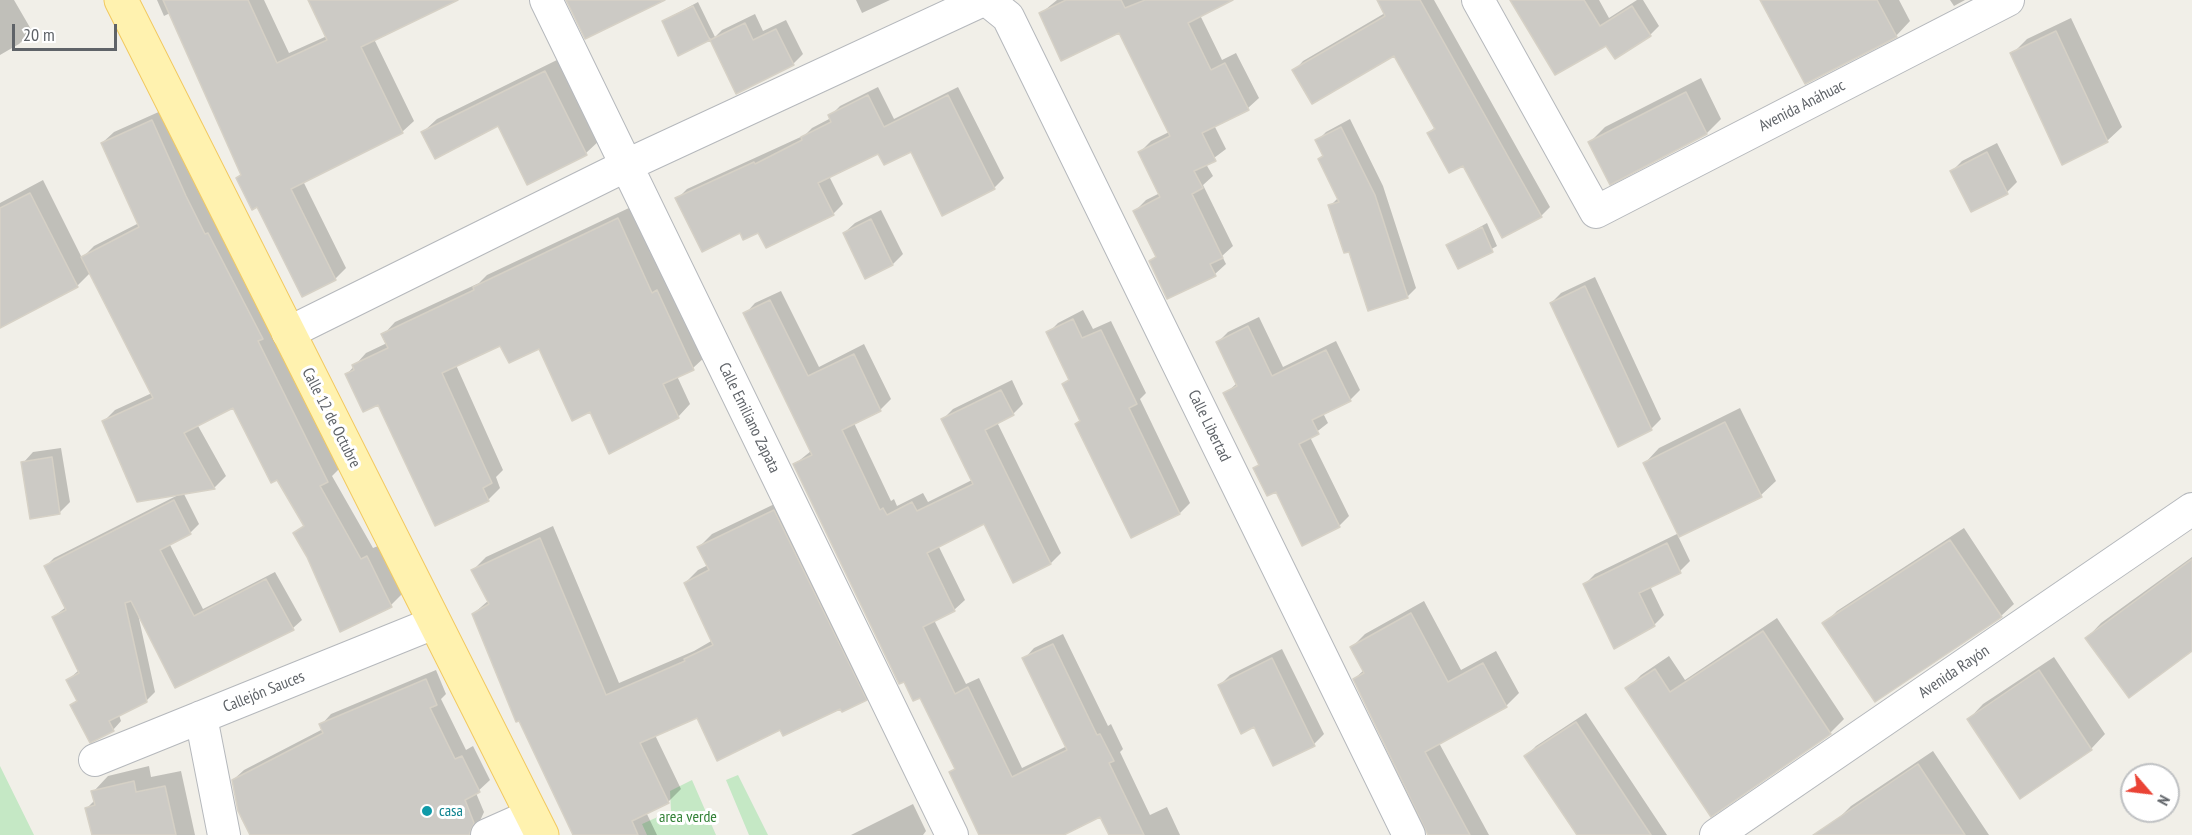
<!DOCTYPE html>
<meta charset="utf-8">
<style>
body{margin:0}
#map{position:relative;width:2192px;height:835px;overflow:hidden;background:#f1efe8;font-family:"PT Sans Narrow",sans-serif}
canvas{display:block}
.north{position:absolute;left:2120px;top:763px;width:60px;height:60px;box-sizing:border-box;background:#fff;border:2px solid #bfc1c3;border-radius:50%;rotate:118deg;font-size:16px;font-weight:700;line-height:24px;text-align:center;color:#5f6368}
.north::after{content:'';display:block;margin:auto;width:21px;height:27px;background:#ea4335;clip-path:polygon(50% 0,100% 100%,50% 72%,0 100%)}
.scale{position:absolute;left:12px;top:24px;width:105px;height:27px;box-sizing:border-box;border:3px solid #5f6368;border-top:0;padding-left:8px;font-size:18px;line-height:21px;white-space:nowrap;color:#5f6368;-webkit-text-stroke:4px #fff;paint-order:stroke}
</style>
<div id="map">
<canvas width="2192" height="835"></canvas>
<div class="north">N</div>
<div class="scale">20 m</div>
</div>
<script>
const ctx = document.querySelector('canvas').getContext('2d');
ctx.lineJoin = 'round';
function fill(path, color) { ctx.fillStyle = color; ctx.fill(path, 'evenodd'); }
function stroke(path, color, width, dash) { ctx.strokeStyle = color; ctx.lineWidth = width; ctx.lineCap = dash ? 'butt' : 'round'; ctx.setLineDash(dash || []); ctx.stroke(path); }
function label(font, color, halo, rows, align = 'center') {
  ctx.font = font + ' "PT Sans Narrow",sans-serif'; ctx.lineWidth = 6; ctx.setLineDash([]); ctx.textBaseline = 'middle'; ctx.strokeStyle = halo; ctx.fillStyle = color; for (const [text, x, y, turn = 0] of rows) {
    ctx.save(); ctx.translate(x, y); ctx.rotate((+turn || 0) * Math.PI / 180); ctx.textAlign = isNaN(turn) ? turn : align; if (halo) ctx.strokeText(text, 0, 0); ctx.fillText(text, 0, 0); ctx.restore();
  }
}
fill(new Path2D(`
 M0,766L34,835H0Z
 M738,775L768,835H749L726,780Z
 M692,780L716,835H647L642,824L671,811L670,791Z`), '#c5e8c5');
fill(new Path2D(`
 M0,0H14L32,31L19,44L0,55Z
 M157,0H264L289,53L327,36L316,0H455L374,39L414,121L402,132L303,181L346,268L335,279L242,174L170,13L164,16Z
 M856,0H890L862,13Z
 M1057,0H1221L1200,15L1222,60L1236,53L1259,98L1248,108L1214,125L1226,149L1206,164L1213,176L1203,185L1233,246L1222,256L1226,264L1215,274L1151,261L1157,255L1135,211L1146,200L1160,193L1140,152L1151,141L1169,132L1120,31L1040,14Z
 M1379,0H1434L1550,207L1541,216L1464,164L1428,134L1436,126L1395,54L1294,71L1303,61L1385,13Z
 M1512,0H1599L1609,18L1637,0H1643L1659,26L1650,35L1607,44Z
 M1762,0H1899L1910,21L1896,36Z
 M1950,0H1965L1954,6Z
 M698,2L715,37L722,30L755,14L763,31L786,20L803,54L793,64L736,92L710,38L663,21Z
 M2071,18L2122,127L2107,141L2012,54L2027,39Z
 M559,59L600,140L586,153L528,183L498,124L423,132L437,119Z
 M1701,78L1721,119L1707,133L1590,142L1605,127Z
 M878,87L894,119L958,87L1004,178L994,188L911,150L879,152L829,176L843,204L833,214L759,231H741L677,199L687,189L805,135L812,128L831,118L830,116L840,106Z
 M163,110L273,326L269,330L339,469L332,476L373,548L378,546L402,594L391,605L297,532L305,524L233,406L197,424L226,476L215,487L183,492L199,524L190,533L169,543L203,609L275,572L302,620L293,628L176,686L138,614L155,692L146,701L119,715L121,721L113,730L72,705L78,699L68,680L79,670L53,617L66,607L46,566L54,558L182,493L103,422L115,410L152,393L90,273L77,286L0,326V203L43,180L82,258L94,246L139,223L102,143L114,132Z
 M1350,119L1383,186L1416,288L1407,297L1350,250L1330,206L1339,197L1319,159L1324,155L1317,141L1326,132Z
 M1997,143L2017,182L2007,192L1952,171L1962,161Z
 M631,207L665,281L669,279L706,356L693,368L677,376L690,404L678,417L540,347L501,344L456,365L503,470L496,477L500,488L488,500L347,374L366,353L387,343L383,335L395,322L479,283L487,275Z
 M881,210L903,254L893,264L866,277L844,233L855,223Z
 M1487,223L1497,246L1459,267L1448,245Z
 M1595,277L1661,419L1651,429L1551,303L1561,293Z
 M781,291L819,367L864,344L891,399L880,410L854,423L891,501L894,499L897,506L923,493L928,502L972,480L943,419L953,409L1012,380L1023,404L1013,414L997,422L1061,553L1051,563L1014,581L985,522L938,545L965,600L954,610L934,620L966,684L979,678L1022,768L1067,746L1024,659L1034,648L1063,634L1108,726L1111,724L1123,749L1120,752L1150,815L1167,807L1180,835H1110L1101,815L1060,835H987L950,773L956,767L921,696L795,464L811,451L745,314L755,303Z
 M1083,310L1093,329L1111,321L1146,393L1140,399L1190,503L1180,513L1132,536L1077,424L1081,420L1063,384L1070,378L1048,333L1058,323Z
 M1259,317L1283,367L1336,341L1360,390L1350,400L1323,413L1328,423L1310,437L1349,516L1339,526L1277,490L1255,468L1260,464L1225,394L1237,383L1218,342L1228,332Z
 M1740,408L1776,481L1761,495L1678,536L1690,561L1680,571L1650,586L1664,615L1654,625L1585,584L1595,574L1679,533L1645,463L1659,448Z
 M61,448L70,502L59,513L23,463L33,452Z
 M787,498L879,686L866,699L780,728L698,716L655,735L681,789L668,802L646,812L657,835H574L473,614L489,600L473,570L486,557L553,526L619,683L694,651L713,640L685,583L698,570L708,565L699,547L712,534Z
 M1964,528L2014,604L2001,616L1824,624L1837,611Z
 M2192,557V649L2087,638L2101,623Z
 M1424,601L1461,670L1496,651L1519,693L1506,706L1439,743L1489,835H1430L1354,679L1364,670L1352,647L1365,634Z
 M1777,618L1844,719L1830,733L1627,689L1641,675L1669,656L1685,680Z
 M1282,649L1324,734L1314,744L1273,764L1255,725L1220,685L1230,675Z
 M2054,657L2105,734L2091,749L1969,719L1983,704Z
 M436,670L446,694L441,699L466,750L473,746L490,780L476,793L484,812L479,823L469,834L250,835L241,818L233,780L244,770L323,729L321,725L331,714Z
 M1586,713L1667,835H1579L1526,756L1536,746Z
 M1933,751L1989,835H1847L1837,820L1851,806Z
 M149,766L151,777L181,771L195,835H92L87,808L95,800L93,792L108,776Z
 M913,804L926,831L923,835H851Z`), '#0003');
const building = new Path2D(`
 M163,0H248L277,63L327,40L308,0H458L361,47L403,133L291,189L336,280L302,297L257,207L252,210L236,178L241,175Z
 M566,0H665L585,39Z
 M1066,0H1121L1125,8L1145,0H1233L1188,23L1211,70L1225,63L1249,110L1202,133L1216,161L1194,171L1203,188L1192,194L1223,258L1210,264L1216,276L1167,299L1149,261L1156,257L1133,211L1160,197L1138,152L1170,136L1119,33L1061,61L1039,13Z
 M1377,0H1420L1542,217L1502,238L1463,166L1449,173L1427,133L1435,129L1394,56L1312,104L1292,70L1385,16Z
 M1510,0H1584L1600,26L1632,6L1651,36L1615,59L1606,46L1555,75Z
 M1760,0H1877L1897,37L1805,84Z
 M693,6L710,40L678,56L662,21Z
 M745,23L753,40L776,29L794,65L736,94L710,40Z
 M2056,31L2108,142L2062,165L2010,53Z
 M545,71L587,155L527,185L498,126L435,159L421,132Z
 M1686,92L1707,134L1610,185L1588,142Z
 M868,95L884,127L948,95L995,189L942,216L911,152L884,165L878,154L818,183L834,215L766,248L758,233L743,240L740,233L702,252L675,198L754,162L755,164L802,140L801,137L831,122L828,115Z
 M152,120L186,196L205,234L208,233L263,339L258,341L328,482L320,486L361,559L367,556L392,607L340,632L307,557L293,533L304,526L277,480L271,483L233,408L184,433L215,489L137,502L102,421L153,398L81,257L139,227L101,143Z
 M1341,127L1375,195L1408,298L1368,311L1349,252L1344,253L1328,205L1339,202L1318,159L1323,156L1315,140Z
 M1987,152L2008,194L1971,212L1950,171Z
 M30,193L78,287L0,328V208Z
 M618,218L652,293L657,290L694,370L663,384L679,418L609,454L590,412L572,421L539,349L509,363L500,346L442,373L492,483L483,488L489,501L435,526L378,405L363,412L345,374L354,370L352,365L388,348L381,334L474,290L473,287Z
 M871,219L893,265L865,279L843,233Z
 M1482,227L1493,252L1458,269L1446,245Z
 M1585,286L1652,430L1618,447L1550,303Z
 M770,300L808,376L854,354L881,411L842,430L880,510L883,508L887,515L912,502L917,511L973,484L941,419L1001,390L1014,415L985,430L1051,564L1013,583L984,524L927,553L955,611L923,627L955,694L968,687L1012,777L1067,750L1022,658L1053,644L1097,735L1100,734L1114,761L1109,763L1144,835H1109L1100,817L1064,835H979L949,772L955,769L920,698L913,701L904,682L899,684L793,464L812,455L743,313Z
 M1073,319L1082,338L1101,330L1137,404L1129,408L1180,514L1131,538L1075,424L1080,421L1062,384L1069,380L1046,332Z
 M1248,326L1272,376L1326,350L1351,401L1312,420L1319,434L1299,444L1340,527L1302,546L1276,492L1267,496L1253,468L1259,465L1223,393L1237,386L1216,342Z
 M1725,422L1762,497L1679,537L1643,463Z
 M52,457L60,514L30,519L21,462Z
 M174,500L191,534L160,550L194,616L266,579L294,630L175,688L131,601L125,603L147,702L109,721L114,731L90,743L70,705L77,701L66,680L79,673L52,617L66,610L44,566Z
 M774,510L867,700L842,712L840,709L783,736L780,730L717,761L697,718L640,743L669,803L632,821L638,835H573L519,721L516,722L472,614L489,604L471,570L540,538L606,695L685,661L684,659L713,645L684,583L709,570L697,547Z
 M1950,540L2002,617L1875,702L1822,623Z
 M1667,543L1681,573L1639,593L1655,626L1614,649L1583,584Z
 M2192,559V651L2129,698L2085,638Z
 M1411,613L1448,682L1483,663L1507,707L1425,752L1470,835H1428L1353,679L1364,673L1350,647Z
 M1763,631L1831,734L1711,817L1625,688L1655,669L1670,692Z
 M1272,658L1315,746L1273,766L1254,727L1241,734L1218,685Z
 M2039,670L2092,750L2020,799L1967,719Z
 M426,679L437,705L430,708L455,759L462,756L480,792L465,800L474,823L469,835H250L238,811L232,780L323,733L319,724Z
 M1576,722L1625,796L1651,835H1577L1524,756Z
 M1918,764L1965,835H1813Z
 M134,781L136,792L165,786L176,835H92L85,808L95,805L91,791Z`);
fill(building, '#cccac5');
stroke(building, '#d6d1c6', 1.5);
const street = new Path2D(`
 M546,0L952,835
 M987,0L1008,17L1409,835
 M1478,0L1596,212L2008,0
 M288,333L625,166L983,0
 M201,717L224,835
 M95,760L434,623
 M487,835L532,815
 M1716,835L2192,509`);
const primary = new Path2D(`
 M121,0L542,835`);
stroke(street, '#b5b8bc', 34);
stroke(primary, '#f2c960', 35);
stroke(street, '#fff', 32);
stroke(primary, '#fff2af', 33);
for (const [x, y, r, color] of [
 [427,811,6,"#0f9aa8"]
]) { const dot = new Path2D(); dot.arc(x, y, r, 0, 2 * Math.PI); ctx.fillStyle = color; ctx.fill(dot); stroke(dot, '#fff', 2); }
label('16px', '#5f6368', '#fff', [
 ["Avenida Anáhuac",1802,106,-27],
 ["Calle 12 de Octubre",331,418,63],
 ["Calle Emiliano Zapata",749,418,64],
 ["Calle Libertad",1209,426,64],
 ["Avenida Rayón",1954,672,-34],
 ["Callejón Sauces",264,692,-22]
]);
label('16px', '#0d838f', '#fff', [
 ["casa",439,811]
], 'left');
label('16px', '#348238', '#fff', [
 ["area verde",688,817]
]);
</script>
